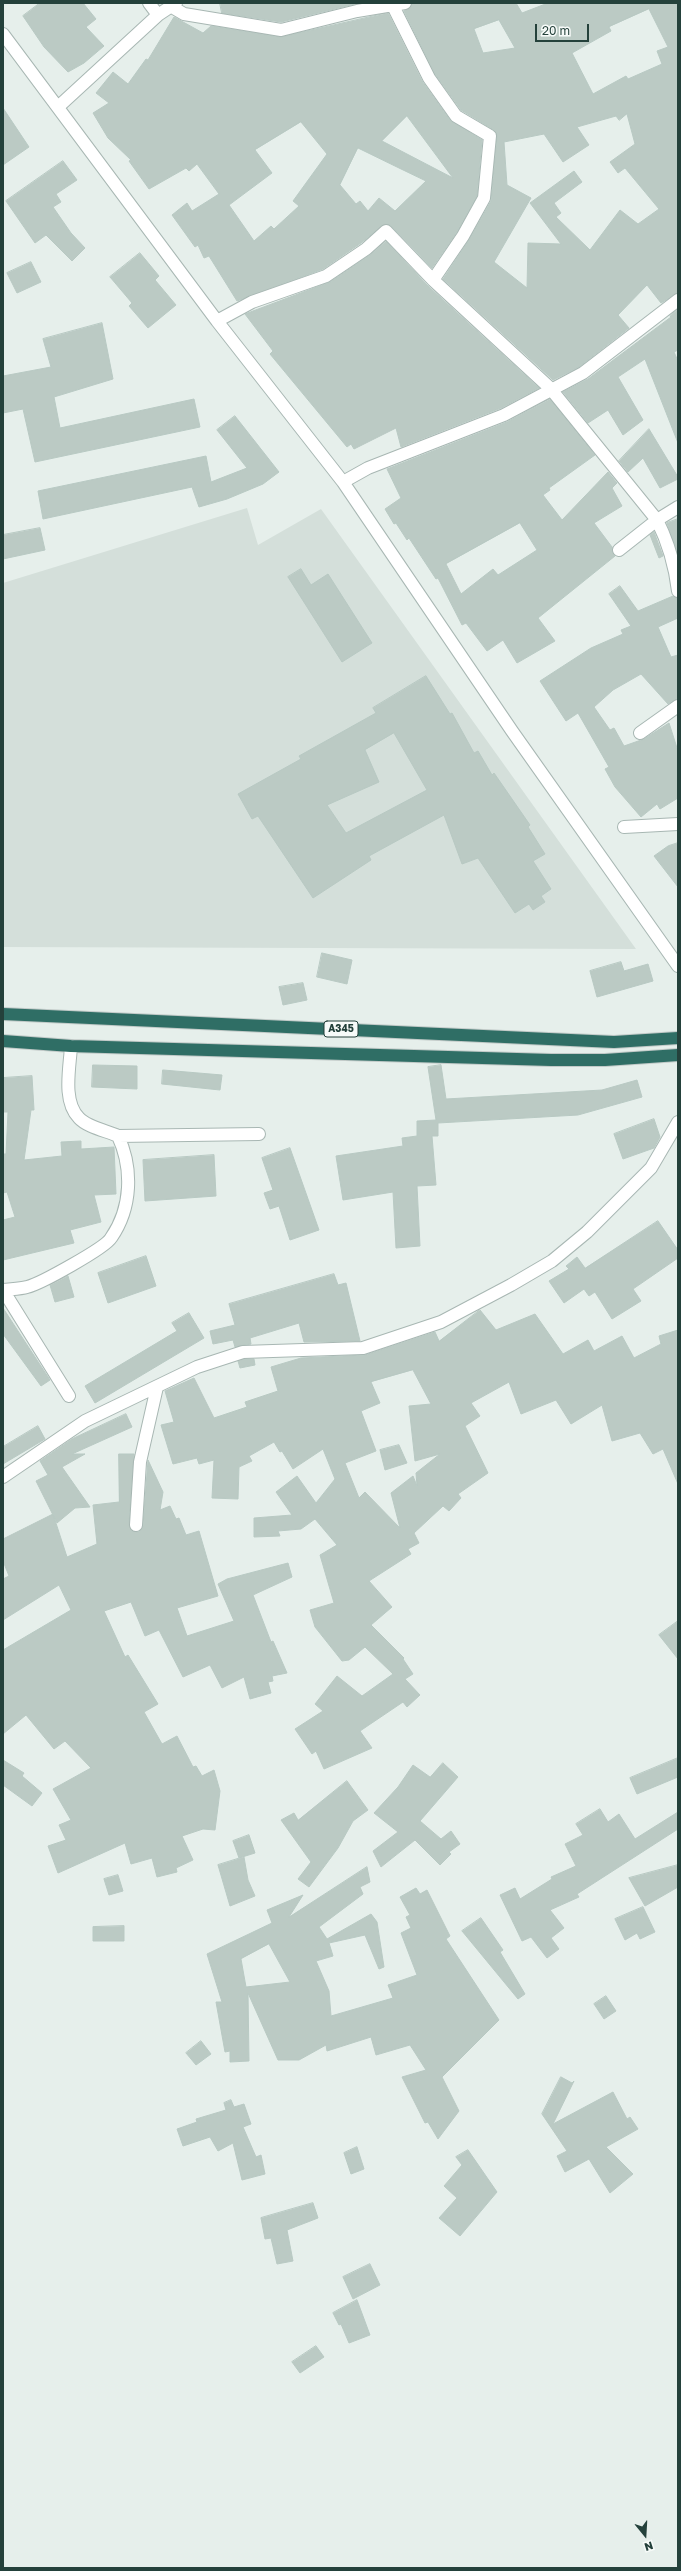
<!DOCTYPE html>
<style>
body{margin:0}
#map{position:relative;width:681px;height:2571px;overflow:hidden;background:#e6efeb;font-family:"Golos Text",sans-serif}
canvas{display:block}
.frame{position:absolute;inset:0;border:4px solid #24413b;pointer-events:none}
.north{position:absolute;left:625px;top:2515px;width:40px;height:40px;-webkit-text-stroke:3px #f7fbf9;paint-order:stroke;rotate:162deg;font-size:11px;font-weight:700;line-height:16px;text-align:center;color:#24413b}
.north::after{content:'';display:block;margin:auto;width:14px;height:18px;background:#24413b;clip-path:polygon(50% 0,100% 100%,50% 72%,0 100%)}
.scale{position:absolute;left:535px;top:24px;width:54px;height:18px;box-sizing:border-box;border:2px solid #24413b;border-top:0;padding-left:5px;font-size:12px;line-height:14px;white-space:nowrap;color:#24413b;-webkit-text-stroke:3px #f7fbf9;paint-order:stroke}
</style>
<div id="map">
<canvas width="681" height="2571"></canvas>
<div class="frame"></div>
<div class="north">N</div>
<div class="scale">20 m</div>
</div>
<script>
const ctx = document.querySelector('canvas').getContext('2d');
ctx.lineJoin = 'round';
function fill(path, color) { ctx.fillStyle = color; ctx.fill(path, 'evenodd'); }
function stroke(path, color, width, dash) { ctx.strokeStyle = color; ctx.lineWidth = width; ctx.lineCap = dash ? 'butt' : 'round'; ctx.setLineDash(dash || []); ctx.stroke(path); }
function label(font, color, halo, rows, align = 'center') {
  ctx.font = font + ' "Golos Text",sans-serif'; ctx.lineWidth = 3; ctx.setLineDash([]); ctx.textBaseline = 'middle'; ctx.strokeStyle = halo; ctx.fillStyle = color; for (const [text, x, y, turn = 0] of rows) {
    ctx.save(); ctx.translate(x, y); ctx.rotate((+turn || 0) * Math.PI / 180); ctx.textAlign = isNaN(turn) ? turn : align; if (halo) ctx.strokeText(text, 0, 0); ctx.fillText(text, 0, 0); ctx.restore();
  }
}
fill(new Path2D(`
 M247,508L258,545L321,509L636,949L3,947V583Z`), '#d4dfda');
const building = new Path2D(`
 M40,3H83L96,19L86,27L104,46L84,63L68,72L44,47L23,16Z
 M220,3H359L281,22L222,13Z
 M412,3H516L522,13L548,3H678V293L661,303L647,285L618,315L629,328L579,367L553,380L443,279L469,240L491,201L497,136L494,130L461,110L435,74L404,11L410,8ZM649,9L668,47L657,51L662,64L628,79L626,76L593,94L572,53L611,31L609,27ZM499,20L515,48L483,53L474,29ZM627,114L635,144L610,162L618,173L625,168L659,209L638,224L620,210L590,250L556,217L561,213L554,203L582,182L574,171L530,203L561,244L528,243L527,288L494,262L531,198L507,185L504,142L544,134L563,162L589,145L577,127L616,116L619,120Z
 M388,13L422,81L450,120L482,140L477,196L457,232L432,268L391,226L385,224L361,243L323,269L237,301L209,256L204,258L198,245L195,247L172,215L187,203L192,211L219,194L197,164L189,171L186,168L149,189L129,161L131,160L108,138L93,113L109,103L96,93L113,72L128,84L146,59L148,60L174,17L203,33L211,26L280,37ZM407,116L453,178L382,141ZM301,122L327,154L293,201L299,206L274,229L271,226L254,241L229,205L272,173L255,150ZM358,148L399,168L426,181L395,211L379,198L368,211L360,201L356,204L340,185Z
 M3,108L29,147L3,165Z
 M63,161L77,180L56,194L61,202L53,207L71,233L85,248L72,261L46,235L35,243L6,201Z
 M386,241L428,286L539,388L501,408L401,447L396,428L354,449L351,444L347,447L270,354L273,351L245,314L330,282L370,255Z
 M140,253L159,276L155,280L176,305L148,328L129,306L132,303L110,277Z
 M31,262L41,282L17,293L7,273Z
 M678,309V350L674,352L678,361V443L645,359L618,377L643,420L623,435L608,410L588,423L563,392L588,379L671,317L670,316Z
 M102,323L113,379L54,397L60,428L194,399L200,427L35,462L23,409L3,413V376L51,367L43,339Z
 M550,399L595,455L549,488L550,490L543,495L562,520L608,472L617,483L612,488L622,506L594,523L612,547V551L615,556L538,618L555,641L517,663L503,640L487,651L466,623L462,625L438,578L436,579L409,538L407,540L396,523L394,524L385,509L401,498L387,469L507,422ZM520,523L537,550L498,575L493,569L461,594L446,564Z
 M235,416L279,472L263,484L227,499L199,507L192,487L43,519L38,491L206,456L211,482L247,468L217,430Z
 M649,429L678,477V479L660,488L643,458L628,472L619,461Z
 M678,519V550L677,551L667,523Z
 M40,528L45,550L3,559V535Z
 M654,532L663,556L659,558L650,535Z
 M301,569L311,585L328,574L372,643L342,662L288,577Z
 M620,586L638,611L673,596L678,598V618L658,627L671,657L678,655V698L668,704L641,674L613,690L594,707L610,730L614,728L624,746L644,739L669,723L678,751V798L660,809L657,804L641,817L615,787L605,769L609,767L578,713L566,721L540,681L591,648L623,634L621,630L631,626L609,594Z
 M426,676L450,714L452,713L474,753L478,751L492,775L494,773L530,825L528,827L545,854L533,861L551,889L541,896L545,902L533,910L529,904L515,913L478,858L462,864L444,815L369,856L371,860L313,898L258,816L252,819L238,794L301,759L299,756L376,713L373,708ZM394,733L427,790L346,833L327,805L379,782L365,750Z
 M678,843V887L654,856L668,846Z
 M322,953L352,960L347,984L317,977Z
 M621,962L624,971L648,964L653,981L597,997L590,971Z
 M303,983L307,1000L283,1005L279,987Z
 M93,1065L137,1066V1089L92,1087Z
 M441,1065L446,1099L602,1090L637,1080L642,1097L578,1115L438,1123V1136H432L436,1185L417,1186L420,1246L396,1248L393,1192L343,1200L336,1156L403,1146L402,1138L417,1136V1121L436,1120L428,1067Z
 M163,1070L222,1075L220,1090L162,1084Z
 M32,1076L34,1110H31L24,1160L62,1156L61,1142L81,1141V1149L114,1147L116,1194L94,1195L101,1222L70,1230L74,1243L3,1260V1220L15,1217L7,1192L3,1193V1154H6L8,1112H3V1078Z
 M654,1119L660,1137L654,1148L623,1159L614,1134Z
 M290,1148L319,1230L290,1240L279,1206L270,1209L264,1193L273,1190L262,1158Z
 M214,1155L216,1196L145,1201L143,1160Z
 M658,1221L678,1250V1258L633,1289L641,1301L612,1319L595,1292L589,1296L584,1289L564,1303L549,1281L569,1269L566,1266L577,1257L585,1268Z
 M146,1256L156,1286L108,1303L98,1273Z
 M334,1274L338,1285L346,1283L360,1341L304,1342L299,1323L250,1338L251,1344L235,1347L233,1340L213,1344L210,1331L235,1325L229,1304Z
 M68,1276L74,1297L55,1302L50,1285Z
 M3,1308L50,1380L41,1386L3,1334Z
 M480,1310L496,1330L535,1314L563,1354L588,1340L594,1351L622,1336L634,1358L661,1344L659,1336L678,1330V1484L663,1449L653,1454L640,1433L612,1441L602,1405L571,1424L556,1400L521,1414L509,1382L471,1403L480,1416L465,1426L488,1473L458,1494L461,1498L449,1511L443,1506L414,1533L419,1543L408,1549L411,1554L369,1581L392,1607L371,1625L404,1658L403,1659L413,1674L405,1679L420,1695L407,1707L403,1702L360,1731L372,1748L324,1769L316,1751L312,1754L295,1729L323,1711L315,1704L337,1676L362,1696L393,1674L365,1647L349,1660L342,1661L315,1627L310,1610L334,1603L320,1555L337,1545L315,1519L301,1529L278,1531L280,1536L254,1537V1518L292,1515L276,1492L297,1476L316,1503L335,1479L323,1449L293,1469L282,1451L280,1452L274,1442L249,1456L252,1461L239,1467L238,1499L212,1498L214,1460L199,1464L197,1458L173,1464L161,1425L174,1422L165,1391L194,1378L214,1418L247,1407L245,1402L278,1391L271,1367L301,1358L365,1355L435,1332L439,1341ZM413,1370L431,1404L409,1406L415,1461L440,1454L416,1473L417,1486L413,1476L391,1493L400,1528L365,1492L359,1498L345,1463L376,1451L361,1411L380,1403L371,1382Z
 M189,1313L204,1338L95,1403L85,1386L177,1331L172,1323Z
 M244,1359H254L255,1365L240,1368L238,1361Z
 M126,1414L132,1427L72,1454H85L62,1467L90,1507L75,1508L57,1523L36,1481L48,1475L40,1461L72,1439Z
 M38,1426L45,1439L3,1464V1447Z
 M399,1445L407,1463L385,1470L380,1450Z
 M119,1454H134L129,1525L132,1531L139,1532L143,1526L148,1460L163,1492L160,1510L170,1506L176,1519L179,1518L186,1535L199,1531L218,1596L177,1608L187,1636L234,1621L218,1584L227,1579L288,1563L292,1577L253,1595L271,1642L273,1641L287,1673L272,1676L273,1681L268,1682L271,1693L250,1699L244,1677L222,1688L210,1665L183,1677L159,1630L145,1636L131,1602L104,1611L125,1657L128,1655L158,1704L144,1712L162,1744L177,1736L193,1767L196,1766L202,1776L214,1770L220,1791L215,1830L203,1829L182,1836L193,1860L176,1868L177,1872L157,1877L152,1858L131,1864L125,1843L58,1873L48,1846L66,1840L59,1825L71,1820L53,1789L91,1768L65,1741L54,1749L26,1715L3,1734V1650L71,1610L59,1585L3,1620V1579L9,1576L3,1561V1539L53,1514L67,1557L97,1544L93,1505L119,1502Z
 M678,1621V1659L659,1635Z
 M678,1758V1777L637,1794L630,1778Z
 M3,1760L24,1773L22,1776L42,1793L32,1806L3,1785Z
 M443,1763L458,1777L420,1821L441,1839L451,1831L460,1844L449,1852L451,1854L440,1865L415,1840L381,1867L373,1851L398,1832L374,1813L398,1787L413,1765L430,1777Z
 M347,1781L368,1810L353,1821L338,1848L309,1887L298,1879L311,1862L281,1820L294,1813L298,1820Z
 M600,1809L608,1822L619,1814L635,1839L678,1812V1829L577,1894L579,1897L550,1910L564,1928L551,1938L559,1949L547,1958L531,1937L522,1941L500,1895L515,1888L520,1899L552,1879L551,1877L576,1866L565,1844L583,1835L576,1824Z
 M249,1835L255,1853L239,1858L233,1841Z
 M244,1857L248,1880L255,1896L230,1906L218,1865Z
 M678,1865V1887L645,1906L629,1878Z
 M367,1867L370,1882L360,1887L363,1894L319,1927L327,1939L371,1914L377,1922L384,1967L379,1969L365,1935L329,1943L333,1956L316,1961L329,1991L331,2016L393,1998L388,1985L417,1975L401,1933L411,1928L406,1917L410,1915L400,1897L416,1888L420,1894L427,1890L450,1936L446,1939L499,2020L442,2077L459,2111L438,2139L428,2122L425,2123L402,2077L426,2070L410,2045L376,2055L371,2037L327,2051L326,2045L299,2060H278L248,1993L249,2061L230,2062V2051L225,2052L216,2002H222L207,1954L272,1923L267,1910L303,1895L289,1917ZM269,1944L290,1982L246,1987L241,1959Z
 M118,1875L123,1891L109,1895L104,1879Z
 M643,1907L655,1932L640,1939L637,1933L625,1940L615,1919Z
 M481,1918L503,1950L500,1952L525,1994L518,1999L462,1931Z
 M124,1926V1941H93V1927Z
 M606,1996L616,2011L604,2019L594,2004Z
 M201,2041L211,2054L196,2065L186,2053Z
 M561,2077L572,2083L574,2081L553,2124L613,2092L627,2119L630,2117L638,2129L606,2147L633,2174L610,2193L589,2159L565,2172L557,2156L567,2151L542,2114Z
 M231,2100L234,2107L244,2104L251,2124L243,2127L256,2157L261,2155L265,2174L242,2180L233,2143L218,2151L210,2137L183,2146L177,2129L197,2122L196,2119L226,2110L224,2103Z
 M357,2147L364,2169L351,2174L344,2153Z
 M468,2150L497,2192L460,2236L439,2218L457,2198L444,2186L462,2165L456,2157Z
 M313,2203L318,2218L287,2230L293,2261L277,2264L271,2238L265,2239L261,2218Z
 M370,2264L380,2285L353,2299L343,2277Z
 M357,2300L370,2335L349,2343L341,2324L339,2325L333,2313Z
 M316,2346L324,2357L300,2373L292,2362Z`);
fill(building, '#bbcac4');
stroke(building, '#b8c9c3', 1);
const minor = new Path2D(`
 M149,3L158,15
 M393,6L429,78L456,116L490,136L484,198L463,236L433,280
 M172,7L184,14L281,30L357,11L405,3
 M3,34L217,321L343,482L512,731L678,966
 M58,107L158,15L176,3
 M217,321L252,302L326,276L366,249L386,231L433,280L550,388L657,520C669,544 675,565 678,591
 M343,482L368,468L504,415L583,373L678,300
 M619,550L657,520L678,507
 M640,733L678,706
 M624,827L678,824
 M118,1136L259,1134
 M3,1290C11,1289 20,1289 27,1287C40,1284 105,1248 111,1238C132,1208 133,1168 118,1136C107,1131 87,1127 79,1118C62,1101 70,1067 71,1046
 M3,1290L69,1396
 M3,1477L85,1421L197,1367L243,1352L363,1348L441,1322L511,1285L552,1261L587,1232L651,1168L678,1122
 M136,1525L140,1462L157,1387`);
const highway = new Path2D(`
 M3,1014L614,1042L678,1038
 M3,1041L71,1046L551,1060H605L678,1055`);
stroke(minor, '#a8b7b3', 14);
stroke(highway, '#c2cac8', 14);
stroke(minor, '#fff', 12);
stroke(highway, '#2f6e65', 12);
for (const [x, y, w] of [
 [341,1029,34]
]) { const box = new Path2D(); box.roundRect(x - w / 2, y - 8, w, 16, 3); ctx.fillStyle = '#f7fbf9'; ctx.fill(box); stroke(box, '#24413b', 1); }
label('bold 10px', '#24413b', null, [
 ["A345",341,1029]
]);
</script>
